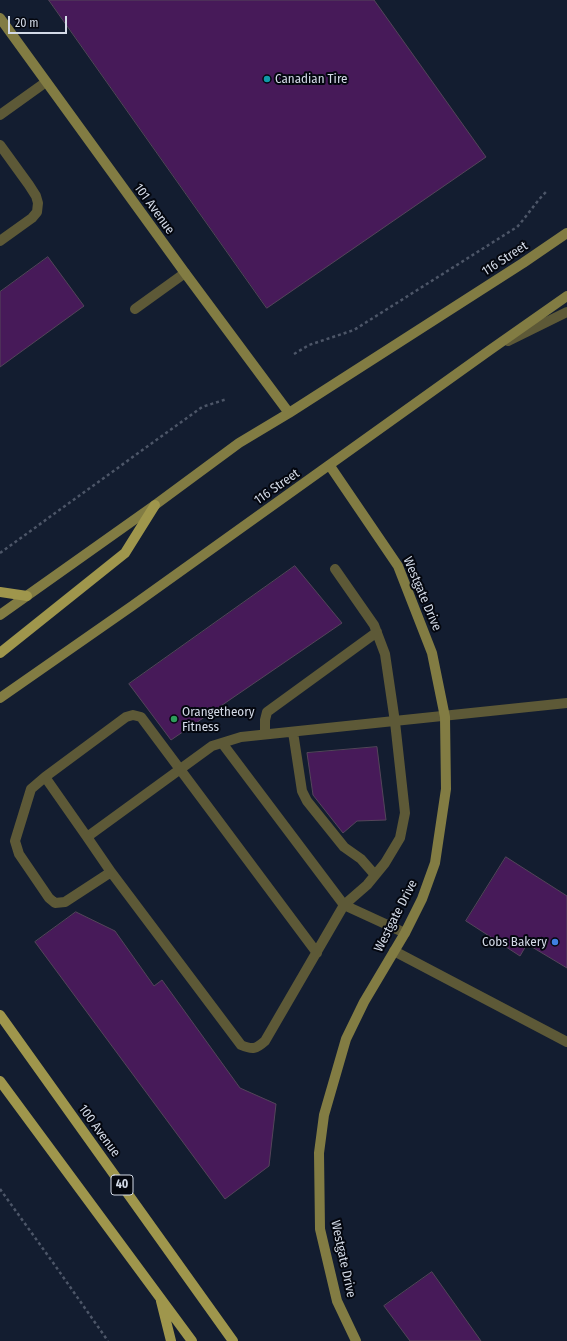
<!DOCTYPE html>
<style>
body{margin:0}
#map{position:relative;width:567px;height:1341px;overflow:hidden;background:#131d30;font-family:"Fira Sans Condensed",sans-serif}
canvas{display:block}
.scale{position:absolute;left:8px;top:16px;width:59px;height:18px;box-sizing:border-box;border:2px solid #d3dae7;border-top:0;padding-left:5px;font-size:12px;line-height:14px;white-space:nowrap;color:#d3dae7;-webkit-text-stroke:3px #04070f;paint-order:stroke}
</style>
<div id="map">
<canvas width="567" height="1341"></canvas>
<div class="scale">20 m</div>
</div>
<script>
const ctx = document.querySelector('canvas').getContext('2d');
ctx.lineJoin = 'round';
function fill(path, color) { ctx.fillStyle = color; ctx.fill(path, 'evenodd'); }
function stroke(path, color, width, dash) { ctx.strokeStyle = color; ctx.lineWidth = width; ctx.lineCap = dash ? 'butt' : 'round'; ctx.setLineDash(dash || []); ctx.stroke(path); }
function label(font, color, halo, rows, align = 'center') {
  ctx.font = font + ' "Fira Sans Condensed",sans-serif'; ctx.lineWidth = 4; ctx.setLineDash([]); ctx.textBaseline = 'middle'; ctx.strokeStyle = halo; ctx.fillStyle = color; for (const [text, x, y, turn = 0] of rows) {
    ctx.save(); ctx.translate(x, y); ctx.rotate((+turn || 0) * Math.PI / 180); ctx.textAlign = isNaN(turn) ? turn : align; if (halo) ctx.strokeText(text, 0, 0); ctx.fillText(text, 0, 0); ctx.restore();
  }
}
const building = new Path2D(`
 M49,0H374L486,157L267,308Z
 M48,257L84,306L0,367V292Z
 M295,566L342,623L171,740L129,684Z
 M377,747L386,820L357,821L343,833L313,795L307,753Z
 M506,857L567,896V968L527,944L520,956L466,921Z
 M76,912L115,931L154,986L162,980L240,1088L276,1104L269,1166L225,1199L35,942Z
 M432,1272L481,1341H410L384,1306Z`);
fill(building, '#471a59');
stroke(building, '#54455a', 1);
stroke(new Path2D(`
 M294,354L309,345L354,330L517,227C527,216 535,203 546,192
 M0,553L202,407L227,399
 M0,1189L54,1264L108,1341`), '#4d5668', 2.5, [3, 3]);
stroke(new Path2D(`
 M0,115L46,82
 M0,145L29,185L36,196L38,203L37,212L32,218L0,241
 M135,309L185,273
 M508,341L567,312
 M293,732L302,791L307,801L344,847L361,859L375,875
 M265,734V720L267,712L377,632
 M222,743L344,905L367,885L385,863L400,838L405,813L395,722L385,654L374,625L335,569
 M45,777L126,717L133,715L141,717L317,953
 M87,837L111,872L65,902L55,903L49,898L19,854L15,841L31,789L45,777L87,837L212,746L241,737L567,703
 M111,872L241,1045C253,1050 256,1049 265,1041L344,905L405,933
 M394,951L567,1042`), '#5d5937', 10);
stroke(new Path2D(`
 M0,18L185,273L289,413
 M330,466L398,566L432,653L445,717L446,789L435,863L422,899L405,933L364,1002L346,1039L324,1115L319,1153L320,1229L337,1301L356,1341
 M0,615L155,505L239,443L289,413L523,263L567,233
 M0,698L132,606L490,350L567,296`), '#827c43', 10);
stroke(new Path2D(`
 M0,592L27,596
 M0,653L125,553L155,505
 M0,1015L233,1341
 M0,1081L192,1341
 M161,1301L171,1341`), '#9f964c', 10);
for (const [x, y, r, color] of [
 [267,79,4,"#0f9aa8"],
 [174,719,4,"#2e9e5b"],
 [555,942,4,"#3f7fe0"]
]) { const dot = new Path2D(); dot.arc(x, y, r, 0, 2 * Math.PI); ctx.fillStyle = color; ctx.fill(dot); stroke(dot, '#04070f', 1.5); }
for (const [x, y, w] of [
 [122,1185,22]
]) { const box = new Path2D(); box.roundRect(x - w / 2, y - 10, w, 20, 3); ctx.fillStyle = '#04070f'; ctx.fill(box); stroke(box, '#d3dae7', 1); }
label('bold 12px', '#d3dae7', null, [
 ["40",122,1185]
]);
label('13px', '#d3dae7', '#04070f', [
 ["Canadian Tire",275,79],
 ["Orangetheory",182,712],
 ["Fitness",182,727],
 ["Cobs Bakery",547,942,"right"]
], 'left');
label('13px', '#d3dae7', '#04070f', [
 ["101 Avenue",154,209,54],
 ["116 Street",505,259,-33],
 ["116 Street",277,487,-35],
 ["Westgate Drive",422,594,67],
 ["Westgate Drive",396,916,-63],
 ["100 Avenue",99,1131,54],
 ["Westgate Drive",343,1259,78]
]);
</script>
